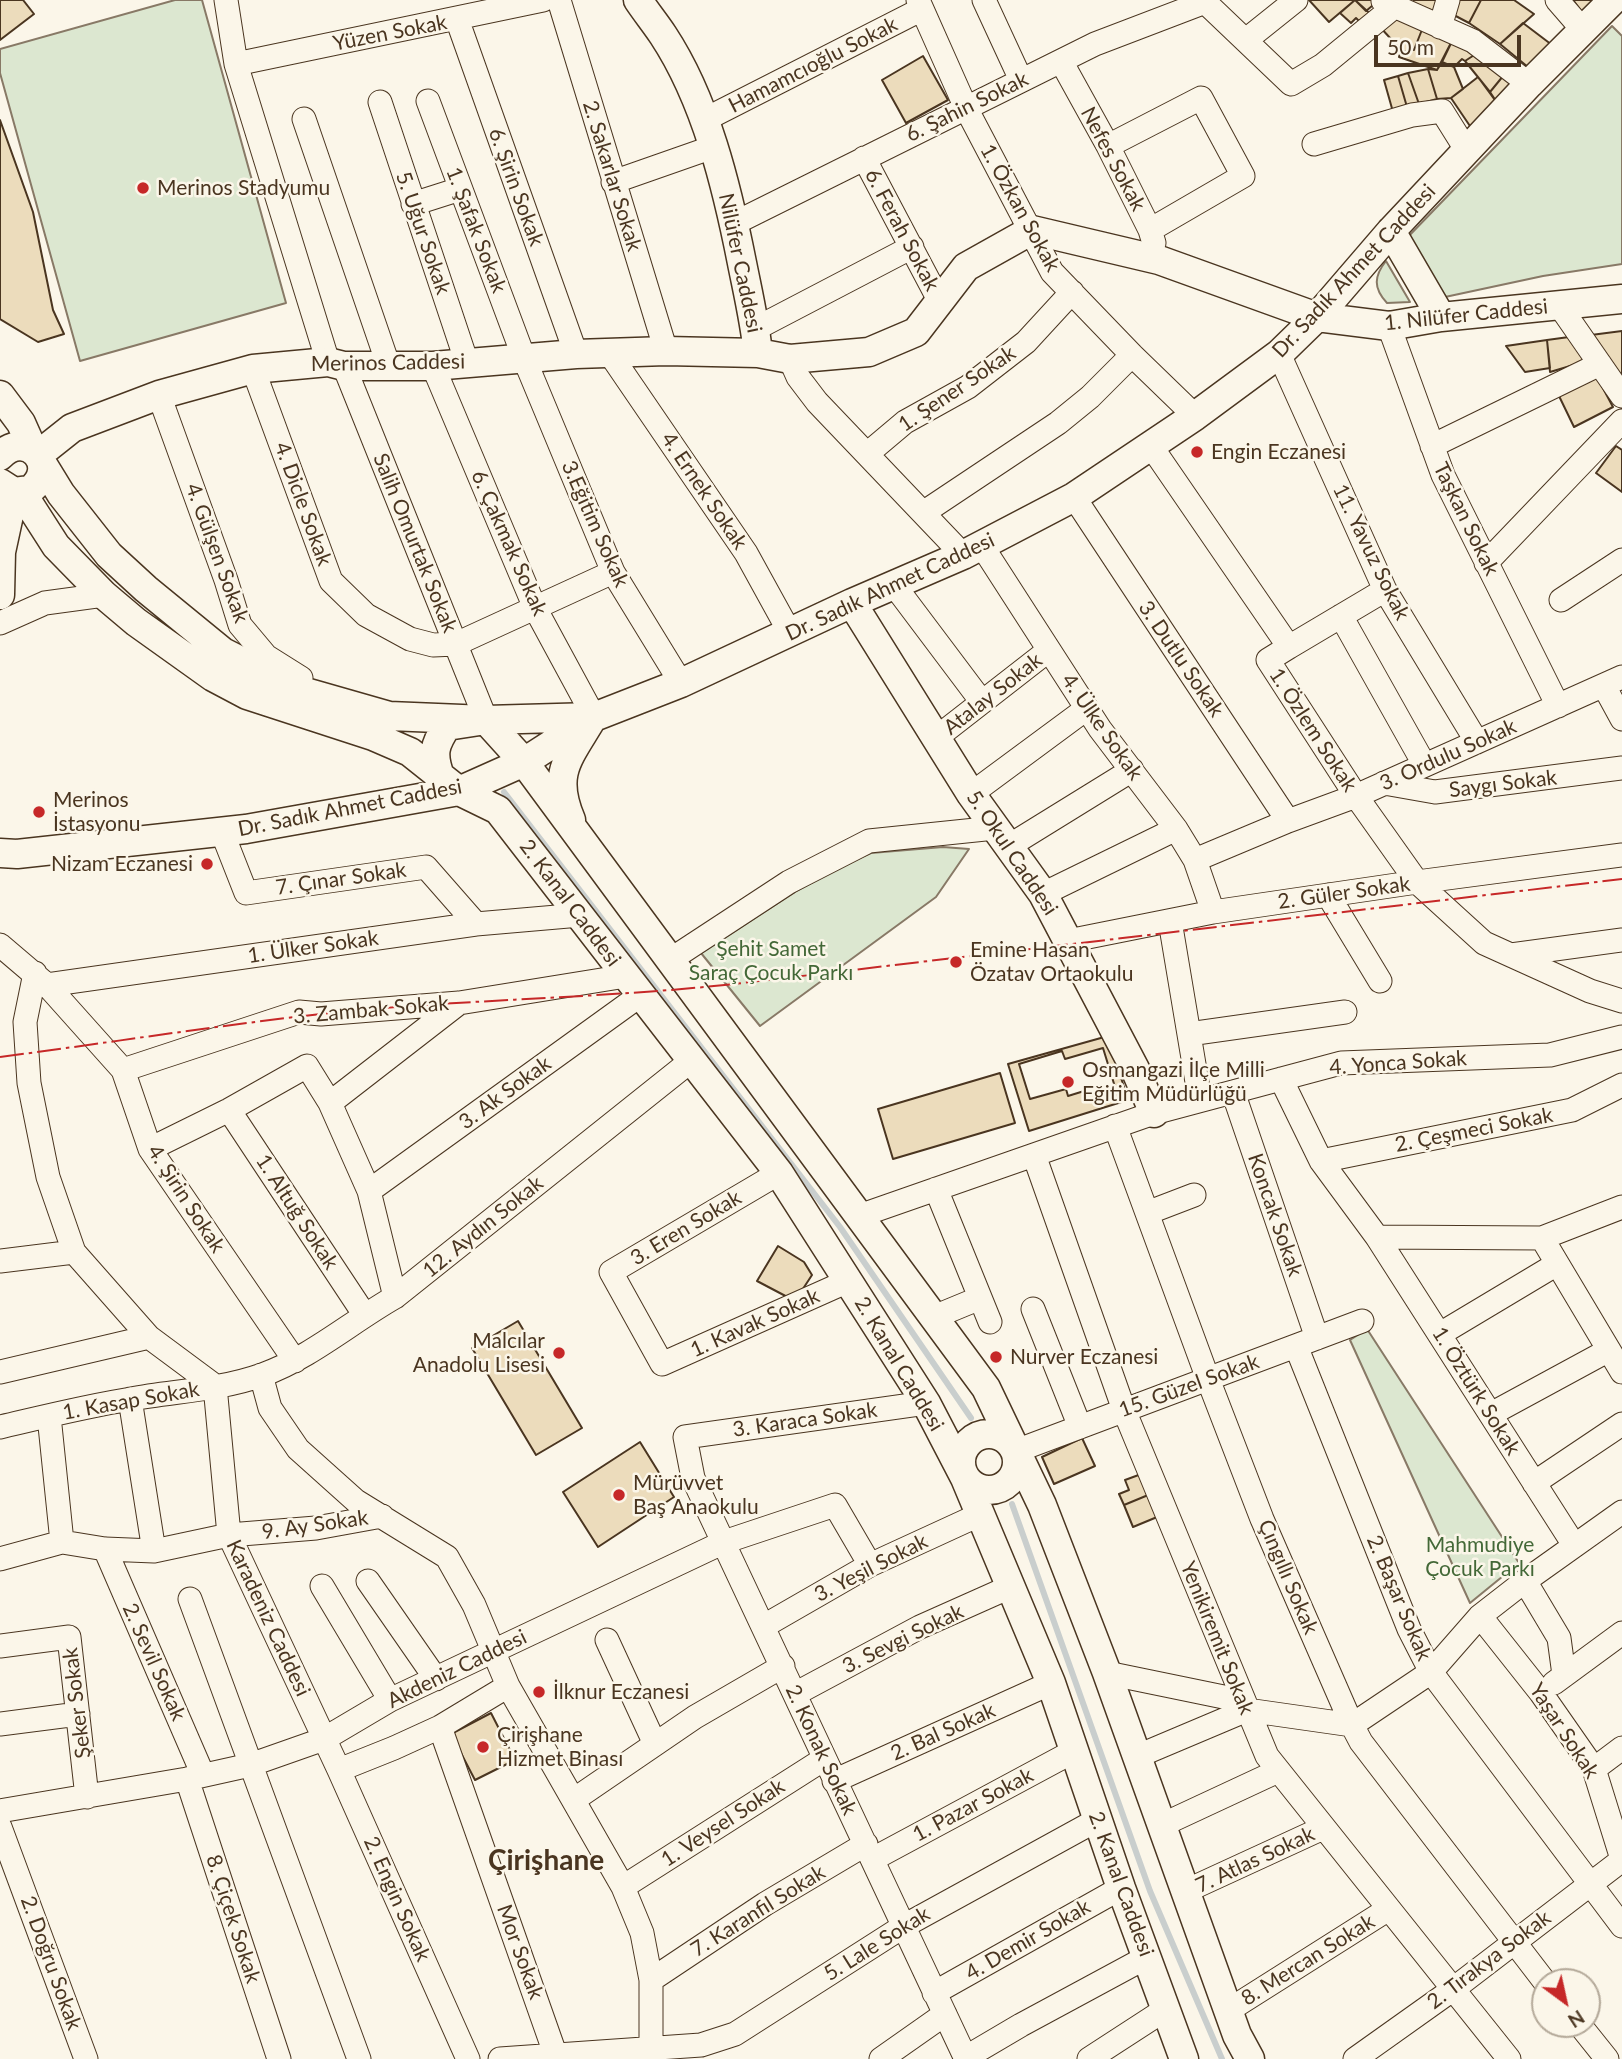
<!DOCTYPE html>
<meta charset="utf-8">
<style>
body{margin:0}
#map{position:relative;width:1622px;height:2059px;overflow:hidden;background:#fbf6e9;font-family:Lato,sans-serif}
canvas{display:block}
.north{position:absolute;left:1531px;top:1968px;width:70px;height:70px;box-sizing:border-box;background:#fbf6e9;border:2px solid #b4a999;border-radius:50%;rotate:147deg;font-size:19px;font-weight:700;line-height:28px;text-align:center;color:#4a3520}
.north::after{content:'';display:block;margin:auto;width:24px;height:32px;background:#c62828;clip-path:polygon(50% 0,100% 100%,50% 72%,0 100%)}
.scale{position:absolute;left:1374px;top:35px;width:147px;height:32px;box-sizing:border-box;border:4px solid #4a3520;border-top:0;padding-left:9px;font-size:21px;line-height:24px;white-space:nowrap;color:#4a3520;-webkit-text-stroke:5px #fbf6e9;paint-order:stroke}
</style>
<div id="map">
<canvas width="1622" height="2059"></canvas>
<div class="north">N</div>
<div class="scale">50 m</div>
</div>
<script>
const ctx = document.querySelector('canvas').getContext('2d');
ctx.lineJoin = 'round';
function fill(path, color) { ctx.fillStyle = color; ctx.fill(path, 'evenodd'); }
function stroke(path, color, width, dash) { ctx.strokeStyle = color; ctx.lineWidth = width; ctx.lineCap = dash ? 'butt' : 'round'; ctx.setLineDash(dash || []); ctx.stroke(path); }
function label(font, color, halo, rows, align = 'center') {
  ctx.font = font + ' Lato,sans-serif'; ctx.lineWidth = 5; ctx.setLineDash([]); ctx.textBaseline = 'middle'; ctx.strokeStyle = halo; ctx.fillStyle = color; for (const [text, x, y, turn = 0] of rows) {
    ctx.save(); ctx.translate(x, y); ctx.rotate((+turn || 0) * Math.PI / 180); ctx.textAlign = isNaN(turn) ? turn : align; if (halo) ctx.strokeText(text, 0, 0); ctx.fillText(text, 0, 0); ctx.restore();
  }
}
const green = new Path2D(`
 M175,0H202L286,303L80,361L0,73V49Z
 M1612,26L1622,36V264L1543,276L1445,297L1404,241Z
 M1386,261L1410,302L1387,303C1373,288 1374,276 1386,261Z
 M943,847L969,849L936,897L760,1026L701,953L795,892L839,867L871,853Z
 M1367,1329L1519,1563L1470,1603L1350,1340Z`);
fill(green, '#dce7d0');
stroke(green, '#887966', 2);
stroke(new Path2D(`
 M504,792L840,1227L971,1418
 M1012,1504L1150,1891L1222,2059`), '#c9cecd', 6);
const building = new Path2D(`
 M0,0H23L34,14L0,40Z
 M1309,0H1355L1329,22Z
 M1355,0H1376L1378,1L1366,11Z
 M1355,0L1376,19L1365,27L1356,18L1351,23L1340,13Z
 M1414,0H1441L1436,12L1412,3Z
 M1457,0H1481L1469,23L1450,13Z
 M1481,0H1514L1534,14L1500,44L1469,23Z
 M1573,0H1592L1594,3L1582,12Z
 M1396,8L1425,22L1414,50L1410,49L1408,53L1401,50L1380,27Z
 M1425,22L1455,35L1437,70L1399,57L1401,50L1408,53L1410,49L1414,50Z
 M1523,23L1556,48L1534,72L1500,44Z
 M1455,35L1482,50L1465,61L1462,59L1454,67L1442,62Z
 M1482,50L1508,70L1490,92L1465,61Z
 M923,56L948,100L906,123L882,80Z
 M1442,62L1454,67L1463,89L1451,98L1437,99L1428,69L1437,70Z
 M1428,69L1437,99L1419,104L1408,73Z
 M1508,70L1523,83L1500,107L1490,92Z
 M1408,73L1419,104L1407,107L1398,76Z
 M1398,76L1407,107L1393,112L1384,80Z
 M1478,77L1500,107L1474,132L1451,98Z
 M0,120L33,212L53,310L64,334L38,342L0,319Z
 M1622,331V388L1591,335Z
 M1569,337L1587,361L1550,372L1547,340Z
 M1547,340L1550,368L1525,372L1506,346Z
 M1597,377L1613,407L1574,427L1559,396Z
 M1616,446L1622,450V492L1596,473Z
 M1108,1036L1128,1100L1029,1131L1008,1064Z
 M1103,1048L1115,1087L1098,1092L1097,1087L1068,1096L1066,1089L1030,1099L1019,1064L1062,1051L1065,1059Z
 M1000,1073L1015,1123L893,1159L878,1109Z
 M778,1246L804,1262L812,1275L795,1301L757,1281Z
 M518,1321L582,1428L536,1455L472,1348Z
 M1082,1438L1095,1466L1054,1484L1042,1457Z
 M640,1442L674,1497L598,1547L563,1492Z
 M1144,1473L1153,1493L1124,1505L1119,1494L1129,1490L1125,1480Z
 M1153,1493L1162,1515L1133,1527L1124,1505Z
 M491,1713L515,1760L475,1780L451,1734Z`);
fill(building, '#ecdcbc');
stroke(building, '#4a3520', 2);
const minor = new Path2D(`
 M226,0L236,64L328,362
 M559,0L666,351
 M918,0L966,108L1052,272L1132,355L1195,416
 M984,0L1021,80
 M1557,0L1583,30
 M1383,1L1473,41L1529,84
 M457,19L576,354
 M1440,27L1448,0
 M1246,40L1296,0
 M1061,61L1108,146L1150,230L1154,243
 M236,64L543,0
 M428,101L524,358L613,572L681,683
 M380,102L467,363
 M304,119L389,367
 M704,120L922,9
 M1314,144L1412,115L1442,111L1467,151
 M1108,146L1201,98L1243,176L1150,230
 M864,158L940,302
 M613,182L713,147
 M413,204L460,189
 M735,223L1095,44L1205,2L1291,84L1323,65L1395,6
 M1559,305L1622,396
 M1389,326L1443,475L1558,706
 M755,329L912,247
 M610,354L746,553L790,633
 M1279,354L1385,590L1477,742
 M790,359L798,377L817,402L963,555
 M344,366L486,720
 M433,366L535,608L594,717
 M253,369L331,581L366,615L410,639L433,645L456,644L613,572
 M159,395L226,580L240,625L266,656L301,678
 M1151,446L1289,647L1268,660L1356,796L1417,882L1484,943L1590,991L1622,1001
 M1432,446L1600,364
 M867,454L905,422L968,387L1026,342L1072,292
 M1074,497L1288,821
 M923,513L1058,423L1090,397L1132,355
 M982,546L1100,729L1176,829L1195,860L1213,912
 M1486,563L1622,421
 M894,585L982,702
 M1561,600L1622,560
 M1341,616L1424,764
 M0,623L45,603L104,595
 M1289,647L1385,590
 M1604,686L1622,719
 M936,738L1049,650
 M1384,783L1435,792L1622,768
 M971,794L1086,709
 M222,832L246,893L426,867L476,924
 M1009,846L1132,770
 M1195,860L1288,821L1356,796L1622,677
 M1043,894L1176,829
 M1328,895L1380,981
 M1170,921L1200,1100
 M1068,941L1213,912L1417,882L1622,855
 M0,945L47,985L123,1070L150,1149L295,1361
 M1511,955L1622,940
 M670,960L789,882L869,841L995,828
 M35,973L25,1022L29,1083L48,1177L74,1252L149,1337L215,1386L229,1535L339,1770L468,2059
 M47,985L476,924L580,915
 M1189,1034L1345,1012
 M123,1070L299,1012L321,1014L459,1003L626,976
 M1281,1079L1321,1161L1377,1237L1542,1238L1622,1207
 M1233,1092L1317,1338
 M330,1103L459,1003
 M229,1110L364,1314
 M1115,1126L1208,1379L1262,1519L1352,1725L1361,1742L1545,1982
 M150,1149L229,1110L307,1066L330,1103L369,1191L395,1297
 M1034,1155L1124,1410L1267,1756L1509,2059
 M1321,1161L1572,1110L1622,1085
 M779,1173L611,1272L662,1364L848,1281
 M936,1189L990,1322
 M369,1191L642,994
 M1147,1213L1194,1195
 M859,1216L1154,1113L1341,1063L1550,1055L1622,1037
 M1377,1237L1574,1545
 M1542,1238L1622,1372
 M0,1261L74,1252
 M1033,1309L1080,1427
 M934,1317L980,1298
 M1440,1334L1557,1264
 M1296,1346L1409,1629L1431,1672L1622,1926
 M0,1372L149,1337
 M261,1375L270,1408L298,1449L356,1501L447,1557L474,1605L508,1686L623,1887L642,1933L651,1980V2059
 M130,1399L154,1551
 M926,1403L685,1437L693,1478L966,2059
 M1491,1414L1609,1350
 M49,1416L62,1542
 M0,1427C43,1417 87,1406 131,1399C174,1391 220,1390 262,1375C310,1358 351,1322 395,1297L692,1060
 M1016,1451L1362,1321
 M1534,1483L1622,1424
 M105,1549L203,1775
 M0,1559L62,1542L105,1549L154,1551L229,1535L316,1528L382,1516
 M368,1581L436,1679
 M1525,1581L1559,1638L1564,1675
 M322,1586L390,1700
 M190,1599L359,2059
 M1480,1616L1541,1693L1594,1769L1622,1859
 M764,1626L870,1565L981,1514
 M607,1640L655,1744
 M0,1646L69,1637L87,1797
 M1107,1673L1243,1701
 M1554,1683L1622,1633
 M795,1694L920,1627L1012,1586
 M0,1724L78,1714
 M440,1727L557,2059
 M1138,1756L1247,1710L1352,1725L1431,1672L1480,1616L1525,1581L1622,1512
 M1594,1769L1622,1748
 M339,1770L394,1748L440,1727L508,1686
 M187,1779L279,2059
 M834,1781L1051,1683
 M575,1799L695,1717L783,1666
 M0,1811L187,1779L250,1765L324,1739L390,1700L724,1542L835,1505L870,1565
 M1162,1825L1278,1771
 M0,1827L86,2059
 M873,1859L1074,1751
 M623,1887L824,1759
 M1186,1891L1323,1828
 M651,1980L765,1904L866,1844
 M934,1993L1121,1888
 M1229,2010L1387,1910
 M1579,2024L1607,2059
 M965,2058L1021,2025L1147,1957
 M500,2059L701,2045L735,2034L904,1926L1097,1820
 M881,2059L945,2014
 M1089,2059L1166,2009
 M1355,2059L1452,1990L1622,1860`);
const major = new Path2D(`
 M638,0C646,12 655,23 663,35C706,100 727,187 742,263C748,293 755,323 758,353L790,359L869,352L916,332L966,267L1032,230L1159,260L1317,317L1389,326L1441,317L1622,299
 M1391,231L1441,317
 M0,395L21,423L33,450
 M38,455L72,428L159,395L253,369L328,362L344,366H433L576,354L666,351L758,353
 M0,456C26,428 61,466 30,490L14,492L0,483
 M42,463L61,494L109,555L146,589L223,652L298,690L389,716L486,720L524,762L986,1388L1042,1505L1107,1673L1237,2035L1250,2059
 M22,493L56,546L104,595L136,622L213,677L247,695L373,736L410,752L459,791L498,810L779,1173L926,1403L965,1478L1051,1683L1121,1888L1184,2059
 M0,595L1,552L14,492
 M852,603L971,794L1043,894L1135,1069L1154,1113
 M440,776C432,754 434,745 447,726L486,720L593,717
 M571,820C552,775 567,760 590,722
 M0,853L17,854L246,829L459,791L524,762L594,717L681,683L852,603L963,555L1074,497L1195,416L1279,354L1317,317L1391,231L1529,84L1613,0
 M961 1462a28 28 0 1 1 56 0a28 28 0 1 1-56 0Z`);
stroke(minor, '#4a3520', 25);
stroke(major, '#4a3520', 31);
stroke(minor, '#fbf6e9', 23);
stroke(major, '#fbf6e9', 28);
stroke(new Path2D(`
 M0,1057C107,1043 214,1026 321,1014C458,999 596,999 734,984L1622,879`), '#c62828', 2, [24, 5, 3.5, 5]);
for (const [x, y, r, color] of [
 [143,188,7,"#c62828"],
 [1197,452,7,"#c62828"],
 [39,812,7,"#c62828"],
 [207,864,7,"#c62828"],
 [956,962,7,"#c62828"],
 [1068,1082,7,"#c62828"],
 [559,1353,7,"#c62828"],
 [996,1357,7,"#c62828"],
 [619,1495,7,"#c62828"],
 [539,1692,7,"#c62828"],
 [483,1747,7,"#c62828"]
]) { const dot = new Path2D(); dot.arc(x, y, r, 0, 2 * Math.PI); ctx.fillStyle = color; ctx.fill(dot); stroke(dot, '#fbf6e9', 2.5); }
label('21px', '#4a3520', '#fbf6e9', [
 ["Yüzen Sokak",390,33,-11],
 ["Hamamcıoğlu Sokak",813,65,-27],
 ["6. Şahin Sokak",967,107,-26],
 ["Nefes Sokak",1113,159,62],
 ["2. Sakarlar Sokak",612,176,73],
 ["6. Şirin Sokak",516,187,70],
 ["1. Özkan Sokak",1020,208,61],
 ["1. Şafak Sokak",476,230,69],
 ["6. Ferah Sokak",902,230,62],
 ["5. Uğur Sokak",423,233,71],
 ["Nilüfer Caddesi",740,263,78],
 ["Dr. Sadık Ahmet Caddesi",1354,271,-47],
 ["1. Nilüfer Caddesi",1466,315,-6],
 ["Merinos Caddesi",388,363,-1],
 ["1. Şener Sokak",957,389,-34],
 ["4. Ernek Sokak",704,491,56],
 ["4. Dicle Sokak",303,504,70],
 ["Taşkan Sokak",1466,519,64],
 ["3.Eğitim Sokak",595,524,66],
 ["Salih Omurtak Sokak",415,543,68],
 ["6. Çakmak Sokak",509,543,66],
 ["11. Yavuz Sokak",1371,552,64],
 ["4. Gülşen Sokak",217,553,70],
 ["Dr. Sadık Ahmet Caddesi",890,587,-25],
 ["3. Dutlu Sokak",1181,659,56],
 ["Atalay Sokak",993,694,-38],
 ["4. Ülke Sokak",1102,727,55],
 ["1. Özlem Sokak",1313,730,57],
 ["3. Ordulu Sokak",1448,755,-24],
 ["Saygı Sokak",1503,784,-7],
 ["Dr. Sadık Ahmet Caddesi",350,808,-11],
 ["5. Okul Caddesi",1012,853,56],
 ["7. Çınar Sokak",341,879,-8],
 ["2. Güler Sokak",1344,893,-8],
 ["2. Kanal Caddesi",570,903,53],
 ["1. Ülker Sokak",313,947,-8],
 ["3. Zambak Sokak",371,1010,-5],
 ["4. Yonca Sokak",1398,1063,-4],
 ["3. Ak Sokak",505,1093,-36],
 ["2. Çeşmeci Sokak",1474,1130,-11],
 ["4. Şirin Sokak",186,1199,57],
 ["1. Altuğ Sokak",297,1212,57],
 ["Koncak Sokak",1275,1215,71],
 ["12. Aydın Sokak",483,1227,-39],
 ["3. Eren Sokak",686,1228,-31],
 ["1. Kavak Sokak",755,1323,-24],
 ["2. Kanal Caddesi",899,1364,59],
 ["15. Güzel Sokak",1189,1386,-20],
 ["1. Öztürk Sokak",1476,1391,58],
 ["1. Kasap Sokak",131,1401,-10],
 ["3. Karaca Sokak",805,1420,-8],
 ["9. Ay Sokak",315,1525,-8],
 ["3. Yeşil Sokak",871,1568,-27],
 ["Çıngıllı Sokak",1288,1577,67],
 ["2. Başar Sokak",1399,1598,67],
 ["Karadeniz Caddesi",268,1618,65],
 ["Yenikiremit Sokak",1217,1638,68],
 ["3. Sevgi Sokak",903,1639,-26],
 ["2. Sevil Sokak",154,1662,66],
 ["Akdeniz Caddesi",457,1669,-26],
 ["Şeker Sokak",77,1703,-97],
 ["Yaşar Sokak",1564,1731,57],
 ["2. Bal Sokak",943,1732,-24],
 ["2. Konak Sokak",821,1750,65],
 ["1. Pazar Sokak",973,1805,-28],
 ["1. Veysel Sokak",723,1823,-33],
 ["7. Atlas Sokak",1255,1860,-25],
 ["2. Kanal Caddesi",1121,1884,70],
 ["2. Engin Sokak",397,1899,66],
 ["7. Karanfil Sokak",758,1911,-32],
 ["8. Çiçek Sokak",233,1919,72],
 ["4. Demir Sokak",1028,1940,-30],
 ["5. Lale Sokak",877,1944,-32],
 ["Mor Sokak",520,1952,70],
 ["8. Mercan Sokak",1308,1960,-32],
 ["2. Tırakya Sokak",1489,1960,-37],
 ["2. Doğru Sokak",51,1963,70]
]);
label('21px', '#4a3520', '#fbf6e9', [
 ["Merinos Stadyumu",157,188],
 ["Engin Eczanesi",1211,452],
 ["Merinos",53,800],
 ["İstasyonu",53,824],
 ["Nizam Eczanesi",193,864,"right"],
 ["Emine Hasan",970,950],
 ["Özatav Ortaokulu",970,974],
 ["Osmangazi İlçe Milli",1082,1070],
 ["Eğitim Müdürlüğü",1082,1094],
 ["Malcılar",545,1341,"right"],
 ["Anadolu Lisesi",545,1365,"right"],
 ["Nurver Eczanesi",1010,1357],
 ["Mürüvvet",633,1483],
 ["Baş Anaokulu",633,1507],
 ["İlknur Eczanesi",553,1692],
 ["Çirişhane",497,1735],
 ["Hizmet Binası",497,1759]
], 'left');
label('21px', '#436837', '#fbf6e9', [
 ["Şehit Samet",771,949],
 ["Saraç Çocuk Parkı",771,973],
 ["Mahmudiye",1480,1545],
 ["Çocuk Parkı",1480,1569]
]);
label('bold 28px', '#4a3520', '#fbf6e9', [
 ["Çirişhane",546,1861]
]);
</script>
